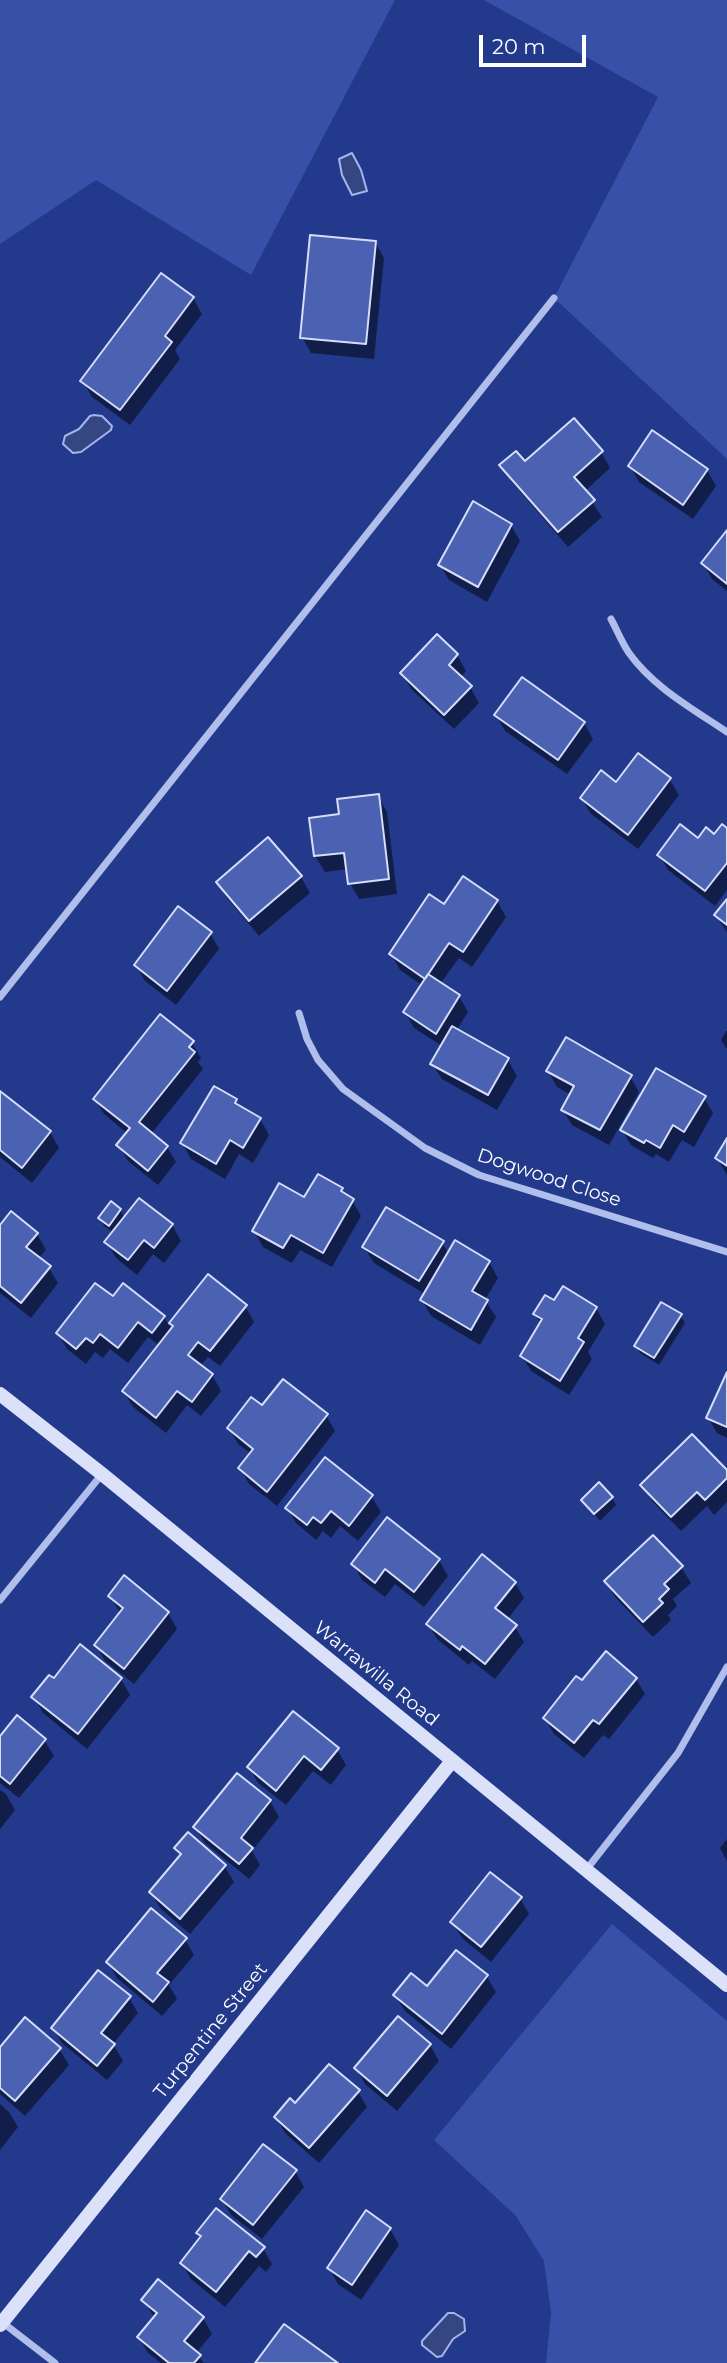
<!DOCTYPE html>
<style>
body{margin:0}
#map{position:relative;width:727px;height:2363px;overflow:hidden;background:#23398b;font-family:Montserrat,sans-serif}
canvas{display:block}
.scale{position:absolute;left:479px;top:35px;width:107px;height:32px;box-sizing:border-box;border:4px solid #fff;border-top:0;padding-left:9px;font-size:21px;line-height:24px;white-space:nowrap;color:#fff;-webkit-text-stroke:5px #23398b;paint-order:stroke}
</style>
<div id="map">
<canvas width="727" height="2363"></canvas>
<div class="scale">20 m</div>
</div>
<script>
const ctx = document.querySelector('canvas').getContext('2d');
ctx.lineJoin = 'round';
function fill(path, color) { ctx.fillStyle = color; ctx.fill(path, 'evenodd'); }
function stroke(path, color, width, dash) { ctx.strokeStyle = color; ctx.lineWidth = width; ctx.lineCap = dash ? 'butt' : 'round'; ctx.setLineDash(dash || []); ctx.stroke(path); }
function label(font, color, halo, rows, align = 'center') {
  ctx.font = font + ' Montserrat,sans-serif'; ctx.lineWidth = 7; ctx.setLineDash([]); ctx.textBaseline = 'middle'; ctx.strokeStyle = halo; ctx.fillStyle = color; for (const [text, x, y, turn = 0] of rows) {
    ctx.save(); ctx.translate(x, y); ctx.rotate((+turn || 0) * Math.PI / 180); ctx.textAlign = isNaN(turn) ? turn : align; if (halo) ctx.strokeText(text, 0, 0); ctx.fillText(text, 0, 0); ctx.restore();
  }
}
fill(new Path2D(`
 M0,0H395L251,275L96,180L0,244Z
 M484,0H727V459L554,298L658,97Z
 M612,1924L727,2021V2363H546L551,2313L544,2261L516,2216L434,2140Z`), '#3751a8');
const water = new Path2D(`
 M352,153L361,170L367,191L352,195L342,175L339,159Z
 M94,415L102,416L112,426L111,430L81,452L73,453L63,444L65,436L79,429L90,416Z
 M448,2313H454L464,2319L465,2331L453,2339L442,2356L437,2357L422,2345V2341Z`);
fill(water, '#364683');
stroke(water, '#a4b5ec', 2);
fill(new Path2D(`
 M375,242L384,258L374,359L311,353L302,337Z
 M162,275L193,298L202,314L175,350L180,359L130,425L92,397L83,381Z
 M601,452L610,468L585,491L602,517L568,547L511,481L502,466Z
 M630,466L707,470L716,486L693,519L639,482Z
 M511,525L520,541L487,602L449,580L440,565Z
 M727,533V591L712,579L703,563Z
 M437,636L457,655L466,671L460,678L470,687L479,703L454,729L411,689L402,673Z
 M496,715L584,723L593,739L567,774L505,731Z
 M639,756L670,780L679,795L638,849L591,814L582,799L617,785Z
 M378,796L387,812L397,894L359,899L350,883L348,869L325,872L315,856L341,816Z
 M727,830V890L715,906L668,870L659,855Z
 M301,877L310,893L259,936L227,898L218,883Z
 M497,901L506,917L472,967L459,958L440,984L459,996L468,1012L456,1031L508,1060L517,1076L497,1110L442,1079L432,1064L442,1046L414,1028L405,1012L423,986L400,970L391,954L445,907Z
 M727,902V932L716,916Z
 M210,933L219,949L176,1005L145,981L136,965Z
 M726,1031H727V1049L721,1040Z
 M192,1043L201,1058L198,1062L203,1069L151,1134L167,1147L176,1162L158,1185L128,1161L119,1145L128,1134L104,1114L95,1099Z
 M548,1071L630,1076L639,1092L609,1145L572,1125L563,1110L571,1095L557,1087Z
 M0,1093L50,1132L59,1148L32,1183L0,1157Z
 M704,1098L713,1113L694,1147L682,1140L669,1162L656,1154L653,1158L631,1145L622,1130Z
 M236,1100L240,1108L260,1119L269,1135L253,1163L239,1154L225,1179L191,1159L182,1143Z
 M727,1142V1175L717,1158Z
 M342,1190L345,1196L352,1200L361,1216L332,1267L300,1250L292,1263L263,1247L254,1231L305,1200Z
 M111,1203L120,1210L125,1219L172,1225L181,1241L164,1263L153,1254L137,1275L116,1258L107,1243L114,1233L104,1226L100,1218Z
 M0,1228L37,1234L46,1250L38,1259L49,1268L58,1283L31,1318L0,1293Z
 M442,1243L449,1254L489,1262L498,1278L485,1300L496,1317L480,1345L431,1316L422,1300L425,1294L374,1263L364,1247Z
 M208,1276L245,1306L254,1322L220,1366L208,1357L200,1366L212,1375L221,1391L201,1416L187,1405L166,1433L133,1407L124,1392L160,1346L148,1337L128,1363L110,1349L103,1358L95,1352L86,1364L67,1349L58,1333L113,1299L164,1317L169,1326Z
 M555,1303L596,1308L605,1324L588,1352L592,1359L569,1395L531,1371L522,1356L541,1324L535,1314Z
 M680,1315L685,1323L659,1365L640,1353L636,1346Z
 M727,1376V1438L717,1433L708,1417Z
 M263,1407L326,1415L335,1431L277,1506L249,1484L240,1468L251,1454L238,1444L229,1428Z
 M325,1460L372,1497L381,1512L358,1541L340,1526L331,1538L323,1531L316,1540L296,1523L287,1508Z
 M727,1472V1502L714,1515L707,1506L681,1531L652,1501L643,1485Z
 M612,1498L616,1505L600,1521L583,1500Z
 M439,1560L448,1576L424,1607L395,1584L385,1597L362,1580L353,1564Z
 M681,1567L691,1583L673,1599L677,1606L668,1615L671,1620L653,1637L615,1597L606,1582Z
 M515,1583L524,1598L507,1620L515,1627L524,1642L495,1679L472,1661L469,1665L437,1639L428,1624Z
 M110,1596L168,1613L177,1629L134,1684L105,1661L96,1645L121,1614Z
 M121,1679L130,1695L87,1749L43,1713L34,1697L54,1680Z
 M636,1679L645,1694L609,1739L603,1735L584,1758L554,1734L545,1718L582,1683Z
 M293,1713L337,1749L346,1765L331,1785L313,1771L286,1805L258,1783L249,1767Z
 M0,1739L44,1740L54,1756L19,1798L0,1783Z
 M237,1775L270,1801L279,1817L252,1851L260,1865L249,1879L205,1843L195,1827Z
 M0,1790L6,1794L15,1810L0,1829Z
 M188,1835L225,1867L234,1882L190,1934L160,1908L151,1892L181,1857L176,1849Z
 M727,1839V1861L720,1848Z
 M520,1898L529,1914L491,1962L462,1938L452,1922Z
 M185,1939L194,1955L169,1985L177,1999L162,2016L117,1978L108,1962Z
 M456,1952L487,1977L496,1992L451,2049L405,2011L395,1996L427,1988Z
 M129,1998L138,2013L113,2044L123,2061L107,2080L62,2043L53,2028Z
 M398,2018L430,2045L439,2061L397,2111L365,2084L356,2068Z
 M59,2049L69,2065L25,2116L0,2094V2050Z
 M358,2092L367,2107L319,2163L285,2133L276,2117L296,2105Z
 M0,2104L9,2112L18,2127L0,2150Z
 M295,2171L304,2187L262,2239L231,2215L222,2199Z
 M390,2229L399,2245L361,2300L338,2284L329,2268Z
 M198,2233L263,2248L272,2264L266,2272L259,2266L225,2307L191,2279L182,2263L202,2238Z
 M143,2300L203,2318L212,2334L196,2353L204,2363H161L148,2353L139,2337L155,2318Z`), '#0007');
const building = new Path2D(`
 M310,235L376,241L366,344L300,338Z
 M161,273L194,297L165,336L172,342L120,410L80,381Z
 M574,418L603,451L574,477L595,500L558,532L499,465L516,451L525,461Z
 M652,430L708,469L683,505L628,466Z
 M473,501L512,524L478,587L438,565Z
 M727,530V584L701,563Z
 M437,634L458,654L449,665L472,686L444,715L400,673Z
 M522,677L585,722L558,760L494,715Z
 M638,753L671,778L628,835L580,798L601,770L616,782Z
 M379,794L389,879L348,884L344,853L314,856L309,818L339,814L337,799Z
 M680,824L698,838L706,827L714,834L722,824L727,828V863L705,891L657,855Z
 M268,837L302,876L249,921L216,882Z
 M463,876L498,900L463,952L449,943L425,979L389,954L429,894L444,904Z
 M727,899V925L714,915Z
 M178,906L212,932L167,991L134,965Z
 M428,974L460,995L436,1034L403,1012Z
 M160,1014L194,1041L189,1047L195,1052L139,1122L168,1146L148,1171L116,1145L130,1128L93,1099Z
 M452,1026L509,1058L488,1095L430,1064Z
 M566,1037L632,1075L600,1130L561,1110L574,1086L546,1071Z
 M656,1068L706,1096L684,1132L673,1125L660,1148L646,1140L644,1143L620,1130Z
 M214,1086L237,1099L235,1103L261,1118L243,1148L230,1140L216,1164L180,1143Z
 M0,1091L51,1131L22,1168L0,1150Z
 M727,1138V1166L715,1158Z
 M318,1174L343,1188L341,1191L354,1199L323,1253L291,1235L283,1248L252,1231L279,1183L304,1197Z
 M139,1198L173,1224L154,1248L144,1240L128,1260L104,1242Z
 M111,1201L121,1209L109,1226L98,1218Z
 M386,1207L444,1241L419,1281L362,1247Z
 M11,1211L38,1233L26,1247L51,1266L21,1303L0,1286V1225Z
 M455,1240L490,1261L472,1291L488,1300L471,1330L420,1300Z
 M208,1274L247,1305L210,1351L198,1342L188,1355L213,1374L192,1402L177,1391L156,1418L122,1391L173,1326L169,1323Z
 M95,1283L113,1296L123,1283L165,1316L152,1333L138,1322L118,1348L100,1334L93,1343L86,1338L76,1349L56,1333Z
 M563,1286L597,1307L578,1338L584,1342L560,1381L520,1356L542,1319L533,1314L545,1295L554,1300Z
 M661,1302L682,1314L654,1358L634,1346Z
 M727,1372V1427L706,1418Z
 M283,1379L328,1414L267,1492L238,1468L253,1449L227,1428L251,1397L262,1405Z
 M692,1434L727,1470V1478L705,1500L697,1492L671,1517L640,1485Z
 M325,1457L373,1495L349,1526L331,1511L321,1523L313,1517L307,1525L285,1508Z
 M599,1482L613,1497L594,1514L581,1500Z
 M387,1517L440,1559L414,1592L385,1569L375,1583L351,1564Z
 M653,1535L683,1566L664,1584L669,1589L659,1599L663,1603L643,1622L604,1581Z
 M482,1554L516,1582L495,1608L517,1625L485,1664L462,1646L460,1650L426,1624Z
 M124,1575L169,1612L124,1669L94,1645L123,1608L108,1596Z
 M80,1644L122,1678L78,1734L31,1697L49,1675L54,1678Z
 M606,1651L637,1678L599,1724L593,1720L574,1743L543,1718L576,1676L582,1680Z
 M293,1711L339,1748L321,1770L304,1756L276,1791L247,1767Z
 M17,1715L46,1739L10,1784L0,1776V1736Z
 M237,1773L271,1800L241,1838L253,1848L239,1864L193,1827Z
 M188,1832L226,1865L180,1919L149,1892L181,1854L174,1848Z
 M490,1872L522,1897L481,1947L450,1922Z
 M151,1908L187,1938L157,1973L169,1982L153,2002L106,1962Z
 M456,1950L488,1975L442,2034L393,1995L411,1973L427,1986Z
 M98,1970L131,1996L101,2033L115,2044L97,2066L51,2028Z
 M398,2016L431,2044L387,2096L354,2068Z
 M25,2017L61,2048L15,2101L0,2088V2047Z
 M329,2064L360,2090L309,2148L274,2117L290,2098L295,2103Z
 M263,2144L297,2170L253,2225L220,2199Z
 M216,2208L265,2247L256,2257L249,2251L216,2292L180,2263L201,2236L196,2233Z
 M366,2210L391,2228L352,2285L327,2268Z
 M158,2279L204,2317L184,2341L201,2355L194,2363H169L137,2337L157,2313L141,2300Z
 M284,2324L338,2363H255Z`);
fill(building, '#4b62b2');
stroke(building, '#d5ddf8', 2);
stroke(new Path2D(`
 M611,619C617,630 622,643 629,653C653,687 693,709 727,732
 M0,997L554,298
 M299,1013L307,1039L318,1060L343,1089L425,1148L479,1175L727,1252
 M0,1600L102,1474
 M586,1870L678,1753L727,1667
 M2,2322L55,2363`), '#b0beeb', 7);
stroke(new Path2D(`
 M0,1394L102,1474L727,1985
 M0,2325L452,1761`), '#dbe1f8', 14);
label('19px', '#fff', '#23398b', [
 ["Dogwood Close",549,1178,18],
 ["Warrawilla Road",376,1674,39],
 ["Turpentine Street",211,2031,-51]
]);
</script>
